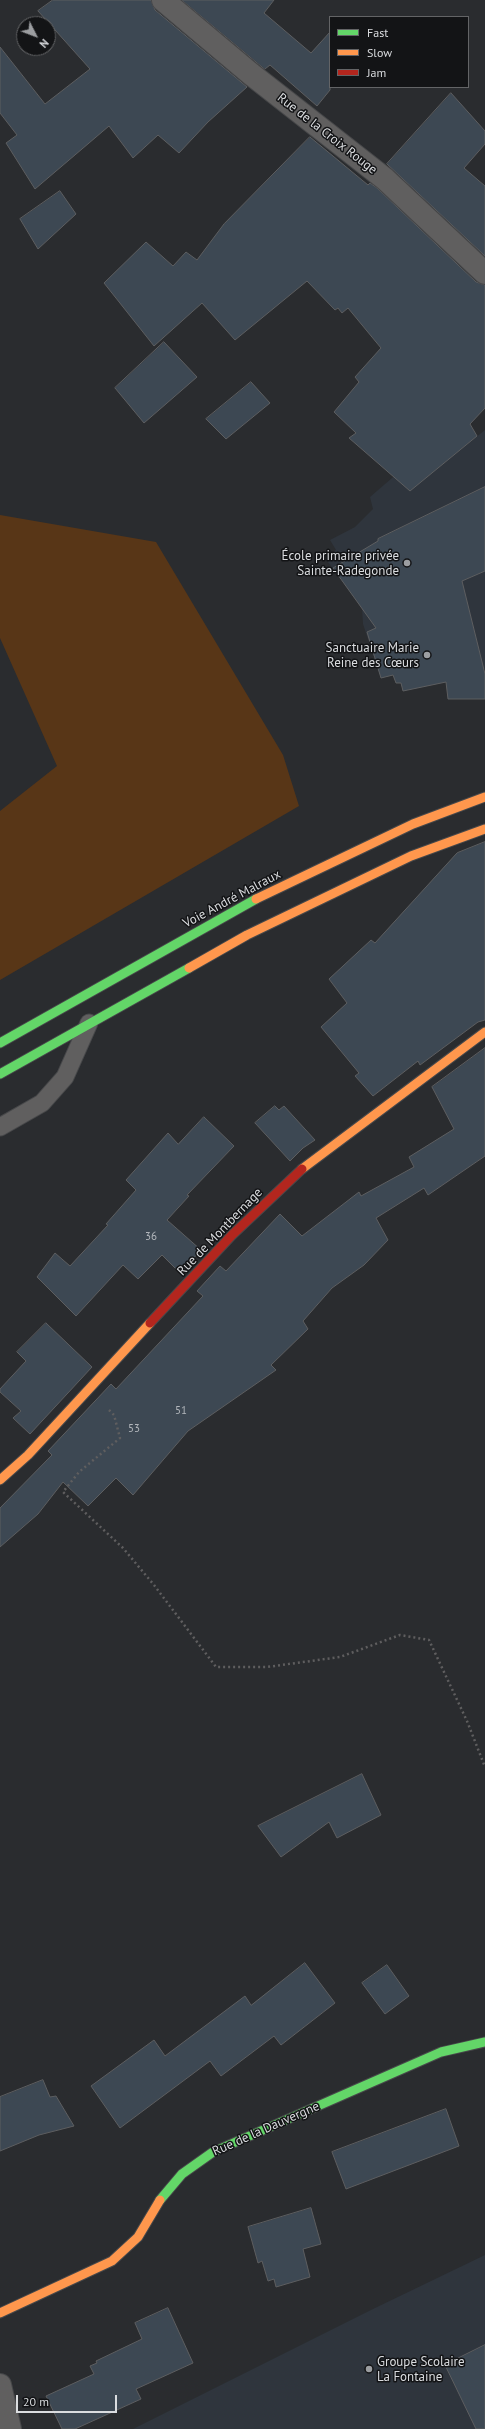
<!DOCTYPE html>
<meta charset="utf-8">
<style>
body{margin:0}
#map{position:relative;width:485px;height:2429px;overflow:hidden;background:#2a2c2f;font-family:"PT Sans",sans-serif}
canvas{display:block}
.legend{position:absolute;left:329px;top:16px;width:140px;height:72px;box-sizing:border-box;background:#131416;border:1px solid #636466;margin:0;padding:5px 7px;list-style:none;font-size:12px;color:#dadcdf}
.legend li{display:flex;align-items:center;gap:8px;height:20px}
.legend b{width:20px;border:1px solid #636466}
.north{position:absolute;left:16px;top:16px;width:40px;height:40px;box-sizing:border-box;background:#131416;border:1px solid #636466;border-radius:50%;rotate:132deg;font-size:11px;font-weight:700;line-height:16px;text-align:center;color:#dadcdf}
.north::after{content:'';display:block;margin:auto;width:14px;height:18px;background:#9c9ea1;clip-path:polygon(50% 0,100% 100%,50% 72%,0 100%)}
.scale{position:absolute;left:16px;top:2395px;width:101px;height:18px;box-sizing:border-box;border:2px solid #dadcdf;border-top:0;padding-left:5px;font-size:12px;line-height:14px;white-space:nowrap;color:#dadcdf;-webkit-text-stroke:3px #131416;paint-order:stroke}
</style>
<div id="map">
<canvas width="485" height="2429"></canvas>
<ul class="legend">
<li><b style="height:5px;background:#63d668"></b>Fast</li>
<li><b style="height:5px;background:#ff974d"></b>Slow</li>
<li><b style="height:5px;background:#b3261e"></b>Jam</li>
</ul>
<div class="north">N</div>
<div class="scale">20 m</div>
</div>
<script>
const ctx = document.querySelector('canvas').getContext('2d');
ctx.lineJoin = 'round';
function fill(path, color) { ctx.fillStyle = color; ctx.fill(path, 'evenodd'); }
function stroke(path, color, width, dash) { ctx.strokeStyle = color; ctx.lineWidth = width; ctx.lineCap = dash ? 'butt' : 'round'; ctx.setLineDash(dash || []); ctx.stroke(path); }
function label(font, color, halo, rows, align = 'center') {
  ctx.font = font + ' "PT Sans",sans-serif'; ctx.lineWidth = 3; ctx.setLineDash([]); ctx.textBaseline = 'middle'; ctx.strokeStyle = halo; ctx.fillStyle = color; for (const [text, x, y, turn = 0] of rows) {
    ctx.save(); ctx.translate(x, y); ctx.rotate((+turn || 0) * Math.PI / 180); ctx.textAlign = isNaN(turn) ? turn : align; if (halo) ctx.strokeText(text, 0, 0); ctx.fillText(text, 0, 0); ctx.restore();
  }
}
fill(new Path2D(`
 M485,430V669L446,682L403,691L401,683H396L393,675L381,678L363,624L362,608L325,558L336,550L330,540L355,527L373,509L370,497L421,453L434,471Z
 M485,2255V2429H133L373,2309Z`), '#2f353d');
fill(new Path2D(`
 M0,515L156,542L283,755L299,806L0,980V811L57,766L0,638Z`), '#583617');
const building = new Path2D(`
 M53,0H151L155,10L247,87L208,122L179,153L158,135L133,158L109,126L35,189L6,143L17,135L0,113V47L45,104L90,69L38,11Z
 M182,0H274L264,13L311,53L330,32V90L317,106L270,65L265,69Z
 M451,93L485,131V144L464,168L485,186V256L387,164Z
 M310,137L368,185L370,183L377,188L476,282L485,285V408L470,424L477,436L410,491L349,438L356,433L334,412L359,382L355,377L381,348L348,308L342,313L338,308L335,310L307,281L235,340L202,303L154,346L104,283L146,242L173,266L186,252L197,260L224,224Z
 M60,191L76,214L38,249L20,219Z
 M164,342L197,377L144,423L115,388Z
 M251,382L270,403L226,439L206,419Z
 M485,487V571L462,581L485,674V699H448L446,682L403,691L401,683H396L393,675L381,678L367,632L376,628L333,568L378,541V539Z
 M485,842V1020L478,1022L420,1065L418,1061L373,1096L355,1076L359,1073L321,1027L347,1003L329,979L371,940L375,943L457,853Z
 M485,1048V1156L428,1195L424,1188L376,1218L388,1240L364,1265L332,1288L303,1321L308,1329L271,1365L276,1370L188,1431L133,1495L116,1478L88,1506L63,1482L38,1514L0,1547V1508L52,1455L48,1451L111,1384L116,1389L203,1296L197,1291L220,1266L226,1271L280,1214L302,1236L359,1192L361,1196L414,1167L409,1157L454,1129L432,1087Z
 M275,1106L279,1110L284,1106L315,1140L303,1148L290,1161L255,1123Z
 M204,1117L234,1146L187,1195L189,1196L167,1220L201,1250L180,1273L162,1255L138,1279L123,1265L76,1316L37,1277L55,1253L70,1266L108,1225L106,1224L136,1190L126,1180L168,1133L178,1144Z
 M46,1323L92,1367L30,1434L13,1418L21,1411L0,1392V1389L26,1361L17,1352Z
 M362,1774L381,1815L337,1838L329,1822L281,1857L258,1826Z
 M305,1963L335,2003L281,2045L274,2036L221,2076L210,2061L120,2128L91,2086L154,2040L165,2056L245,1996L251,2005Z
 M387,1965L409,1996L385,2014L362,1983Z
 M43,2080L50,2097L56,2096L74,2126L39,2135L0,2151V2097Z
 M446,2109L459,2146L346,2189L332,2152Z
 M311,2208L321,2244L303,2249L310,2277L276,2287L274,2279L268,2281L262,2261L258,2263L248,2227Z
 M168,2308L193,2363L136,2389L141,2399L75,2429H62L46,2396L94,2374L90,2366L97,2363L96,2361L142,2339L135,2323Z
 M485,2345V2429H476L445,2365Z`);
fill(building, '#3d4853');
stroke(building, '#5d5e60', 1);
const lane = new Path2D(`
 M0,1127L42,1103L65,1077L89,1023`);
const street = new Path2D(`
 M163,0L251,74L385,179L485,273
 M0,2385L10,2429`);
const fast = new Path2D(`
 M0,1043L256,899
 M0,1074L189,968
 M160,2200L182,2174L213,2152L441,2052L485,2042`);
const slow = new Path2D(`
 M256,899L413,824L485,797
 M189,968L247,935L411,856L485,829
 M302,1169L485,1032
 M0,1480L28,1455L150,1323
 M0,2313L112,2261L138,2237L160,2200`);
const jam = new Path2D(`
 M150,1323L232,1235L302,1169`);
stroke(lane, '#47484a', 19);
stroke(street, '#47484a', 24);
stroke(fast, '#47484a', 11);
stroke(slow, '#47484a', 11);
stroke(jam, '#47484a', 11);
stroke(new Path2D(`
 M109,1410L114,1415L120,1438L79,1472L63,1492L123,1548L154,1585L216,1667H267L340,1657L400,1635L429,1640L467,1721L485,1767`), '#5f5e5f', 2.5, [2, 3]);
stroke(lane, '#605f5f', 17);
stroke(street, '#605f5f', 22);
stroke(fast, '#63d668', 9);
stroke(slow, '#ff974d', 9);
stroke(jam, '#b3261e', 9);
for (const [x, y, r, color] of [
 [407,563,4,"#9c9ea1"],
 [427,655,4,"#9c9ea1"],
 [369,2369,4,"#9c9ea1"]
]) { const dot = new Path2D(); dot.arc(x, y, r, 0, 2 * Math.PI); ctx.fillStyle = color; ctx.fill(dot); stroke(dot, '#131416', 1.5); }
label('11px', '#b3b7bc', null, [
 ["36",151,1237],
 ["51",181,1411],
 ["53",134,1429]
]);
label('13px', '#dadcdf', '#131416', [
 ["Rue de la Croix Rouge",327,134,38],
 ["Voie André Malraux",232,899,-28],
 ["Rue de Montbernage",220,1232,-46],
 ["Rue de la Dauvergne",266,2129,-24]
]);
label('13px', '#dadcdf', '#131416', [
 ["École primaire privée",399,556],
 ["Sainte-Radegonde",399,571],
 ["Sanctuaire Marie",419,648],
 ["Reine des Cœurs",419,663],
 ["Groupe Scolaire",377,2362,"left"],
 ["La Fontaine",377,2377,"left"]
], 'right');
</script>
